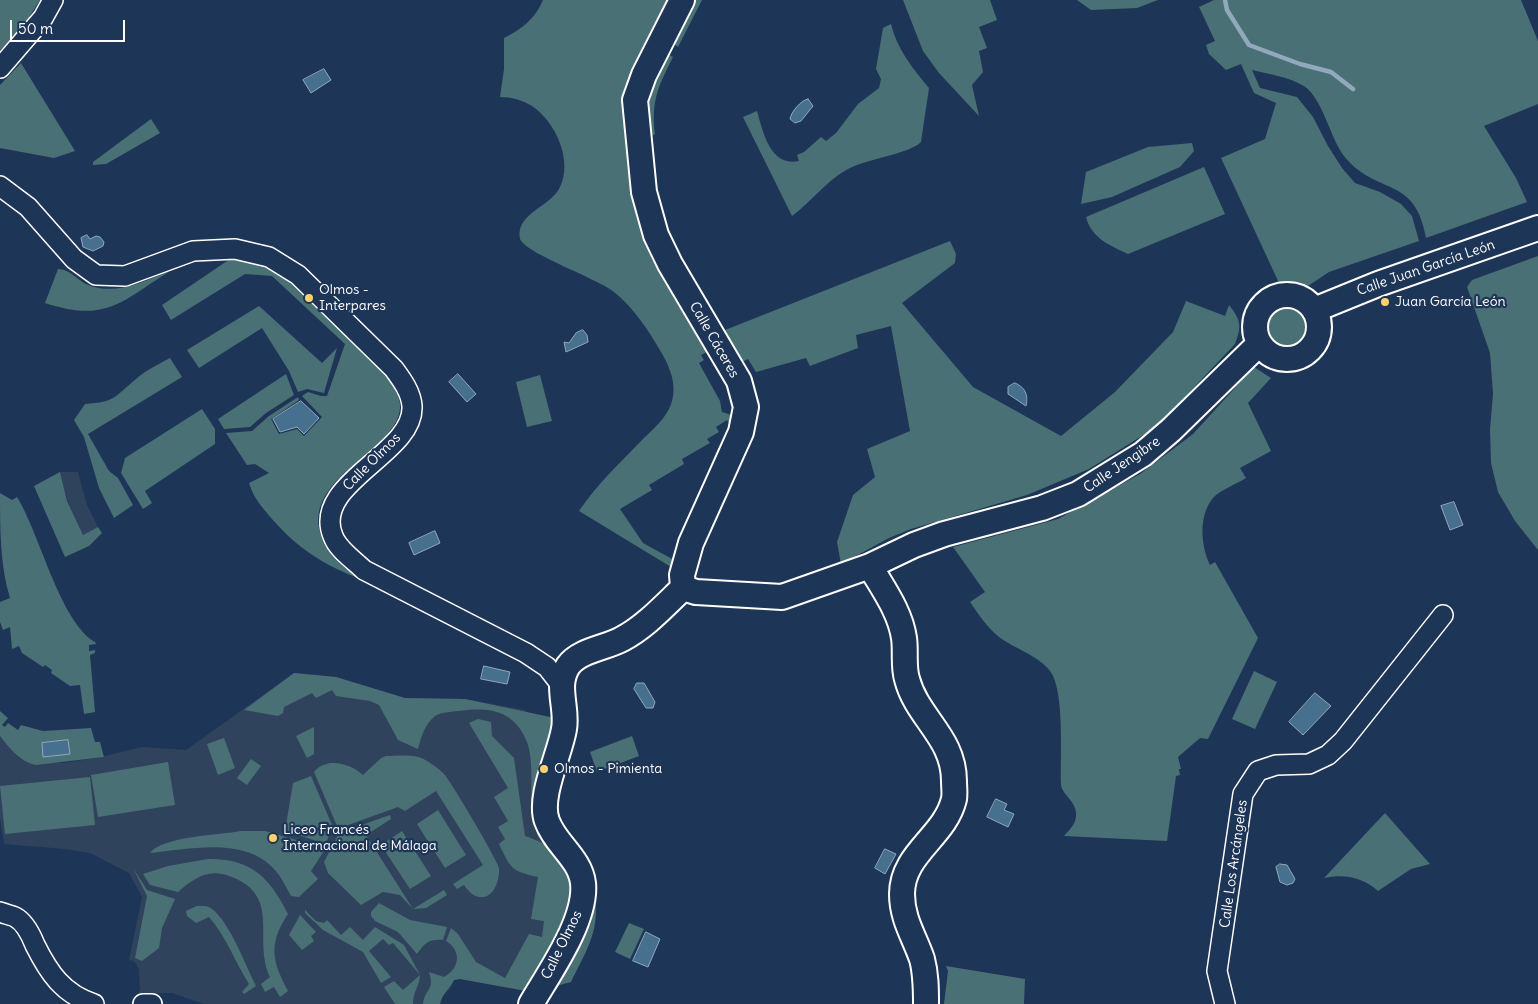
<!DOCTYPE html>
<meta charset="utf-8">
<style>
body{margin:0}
#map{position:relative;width:1538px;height:1004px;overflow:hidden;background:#1d3557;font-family:Delius,sans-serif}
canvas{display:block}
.scale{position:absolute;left:10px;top:20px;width:115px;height:22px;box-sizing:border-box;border:2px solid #fff;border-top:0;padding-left:6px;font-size:15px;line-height:18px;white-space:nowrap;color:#fff;-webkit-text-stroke:4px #1d3557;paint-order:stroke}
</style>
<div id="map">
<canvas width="1538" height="1004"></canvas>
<div class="scale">50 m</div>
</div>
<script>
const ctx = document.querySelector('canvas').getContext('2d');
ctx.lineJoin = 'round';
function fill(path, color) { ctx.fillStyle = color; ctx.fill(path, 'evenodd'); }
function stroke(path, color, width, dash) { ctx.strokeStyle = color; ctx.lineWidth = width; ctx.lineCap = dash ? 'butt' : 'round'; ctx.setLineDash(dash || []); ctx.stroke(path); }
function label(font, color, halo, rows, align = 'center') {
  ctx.font = font + ' Delius,sans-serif'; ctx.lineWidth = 4.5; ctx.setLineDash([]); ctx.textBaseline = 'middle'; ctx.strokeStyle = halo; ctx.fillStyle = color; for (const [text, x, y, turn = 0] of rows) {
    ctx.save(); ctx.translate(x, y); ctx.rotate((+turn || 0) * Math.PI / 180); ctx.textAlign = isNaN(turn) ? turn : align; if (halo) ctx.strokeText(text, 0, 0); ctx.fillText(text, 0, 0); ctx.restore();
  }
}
fill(new Path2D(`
 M60,472H78L87,505L98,527L83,536L67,500Z
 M294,673L336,677L405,698L465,699L525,710L553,732L532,811L544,842L563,863L573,897L509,988L460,979L454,980L450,989L441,996L440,1004H204L172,993H138L140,990L139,969L134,961L129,960L142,897L129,873L90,853L65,849L4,844L0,818V736L20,759L63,763L97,758L142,747L186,750Z`), '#30435c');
fill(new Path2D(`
 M0,0H40L26,22L0,51Z
 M543,0H672L624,109L626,133L637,204L711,350L701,355L704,360L699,363L720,401L722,412L738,417L733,429L727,420L716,427L719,432L707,439L710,443L682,459L684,464L649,485L652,490L620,509L643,543L674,560L671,567L579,511C597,484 620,463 642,440C652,430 663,421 669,409C679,389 671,369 661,352C648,330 635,309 614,292C595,277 528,255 520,239C515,213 551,207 560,187C573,161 556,122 532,106C522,100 511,97 500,97L504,69V38C522,29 535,19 543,0Z
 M695,0H702L678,47L673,43Z
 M903,0H990L997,20L979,27L987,48L979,51L983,72L972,85L979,116L939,73L923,51Z
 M1077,0H1158L1137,8L1091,10Z
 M1214,0H1521L1538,41V104L1484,126L1516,178L1527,202L1426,238C1415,174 1377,197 1344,156C1330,138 1323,99 1304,86C1289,77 1269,74 1252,70L1260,88L1297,97L1313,117L1328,146L1342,168L1355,183L1380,192L1401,204L1412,216L1419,241L1329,272L1308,286L1279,283L1221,158L1265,139L1276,103L1254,93L1241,64L1226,70L1209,54L1206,45L1215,41L1199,7Z
 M891,24C897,49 913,69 929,88L921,142C909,154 866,159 848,169C826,181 812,201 792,216L743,117L757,111C763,132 770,167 799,161L797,155L804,152L821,137L826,141L836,133L858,104L879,88L881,79L876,69L883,28Z
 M669,55L673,57C658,87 651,101 655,134L651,136L649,135L646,105L649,93Z
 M21,63L75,151L54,158L0,148V85Z
 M151,119L160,133L106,164L93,165V162Z
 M1192,143L1194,151L1180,167L1112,197L1081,204L1086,172L1148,147Z
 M1204,167L1225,214L1128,254C1111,246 1091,238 1086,217Z
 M950,241L956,254L955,263L902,303L973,387L1061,436L1115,392L1173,332L1186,301L1225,316L1229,305C1241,320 1242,326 1235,344L1165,418L1148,432L1089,469L1027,495L911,529L889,538L841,564L837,542L853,495L875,477L867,449L910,431L891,326L856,335L858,348L810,366L806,358L756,372L748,359L740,363L724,335L725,330Z
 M1538,256V550L1515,521L1498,492L1491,463L1490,429L1493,394L1490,353L1467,287L1472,280Z
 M230,259C250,260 266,266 283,276L387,377C393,387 401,396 400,408C397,450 310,474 319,528C323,551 342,568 361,579C325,566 297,548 272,519C262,507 254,499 249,483L269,473L255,464L247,465L226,433L252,431L269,416L298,397L299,400L271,419L279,434L297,429L304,436L322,417L302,396L308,392L321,396H327L345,344L272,276L245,274L171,320L162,305Z
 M58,269C70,269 77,280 88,285C116,296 144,281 170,271C121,302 106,323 45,303Z
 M259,306L322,363L337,348L324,393L307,389L298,392L289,371L262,328L199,368L187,350Z
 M1266 328a21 21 0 1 1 42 0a21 21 0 1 1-42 0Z
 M170,358L182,377L88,434L109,471L118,478L133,505L114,518L99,488L84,437L74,420L85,404C116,402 114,397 136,379C146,370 159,364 170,358Z
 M1254,367L1271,378L1248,403L1271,451L1240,468L1246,478C1237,484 1220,490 1213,498C1198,516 1201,546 1210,565L1215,562L1258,638L1208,739L1200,738L1178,757L1181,769H1179L1180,775L1176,776L1167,841L1064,836C1069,830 1075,825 1076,817C1078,801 1061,795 1061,784C1060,758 1065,690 1050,671C1038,655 1015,649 999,637C988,628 978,614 970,602L985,592L953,547L1058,519L1140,474L1193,434Z
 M286,374L294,395L266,413L250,427L224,429L218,419Z
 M540,375L552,421L527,427L516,382Z
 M202,409L215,429V444L145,491L152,503L143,509L121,473L125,458Z
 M60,472L67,501L83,535L98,527L102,533L89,546L65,557L34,486Z
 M0,493L12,500L17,497C40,534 60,622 95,642L96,644L89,645V651L95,650V653L90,655L95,712L84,714L80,685L70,686L51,673L52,670L45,665L43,667L22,653L19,646L12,649L10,627L3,630L0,622V602L10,598C0,566 0,528 0,493Z
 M1254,671L1277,682L1255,729L1232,719Z
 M294,673L336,677L405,698L465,699L555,718L532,811C530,790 534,761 527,742C514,709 488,707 458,711C451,712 441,712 435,716C425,724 421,737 418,749L398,740L379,705L370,701L336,696L332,690L316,698L312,693L284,707L283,713L278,716L244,710Z
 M0,711L8,718L2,725L5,727L8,723L18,730L21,725L43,731L91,728L95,742H100L104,757L36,765C20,762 10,749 0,736Z
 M478,719L491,722L492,736L514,758L525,836C543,842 547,845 559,859C594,897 546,955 526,991L460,979L454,980C449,990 442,994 440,1004H423C425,988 435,991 429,972L444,977C460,968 462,951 446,941L451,928L458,934L476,962L505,978L529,934L542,937L544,921L531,919L538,877C511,871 511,869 499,844L505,839L498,827L508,821L494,797L508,788L469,723Z
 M314,727V754L307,758L296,736Z
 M632,736L639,756L597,772L590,752Z
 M224,738L235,768L218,775L207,744Z
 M386,756C396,756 412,754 421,758C427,760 438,768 443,773C450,779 499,863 499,868C500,893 481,910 464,885L457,889L453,884L483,865L436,791L405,811L398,807L340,828L337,826L314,772C327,757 349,763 363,775L381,758Z
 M251,759L261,766L247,785L237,778Z
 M168,762L175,805L98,817L91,775Z
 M311,776L332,825L326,844L285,831L293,783Z
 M90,777L95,825L5,834L0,786Z
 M438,810L466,855L445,868L417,824Z
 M1385,813L1430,864L1411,869L1378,891C1362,877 1344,874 1324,878Z
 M390,815L391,819L366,835L413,909L444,890L447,895L426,908L413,909L400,895L383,892L361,905L328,873L324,862L339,833Z
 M241,831H265L321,847L324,851L311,871L318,879L299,897L291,896C287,889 283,881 279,875C250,835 192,849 150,853C163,836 220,835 241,831Z
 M402,831L431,876L410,889L381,845Z
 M208,859C251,858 270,878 288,914C268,944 272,961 288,991L280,997L274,987L265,992L261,984L270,977C252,939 283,895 229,876C208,868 193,879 178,892L150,885L143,874L168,866Z
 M133,868L147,890L175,899L162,928L159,948L142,961L135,958L147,896Z
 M595,901C600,931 584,955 571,982L556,986L591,923Z
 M379,903L410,920L447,927L443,940C429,939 425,943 417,954L398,932L375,921L371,916V912Z
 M197,906C203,906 208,905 212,909C229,921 246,966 256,986L244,994L242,992L249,984C235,962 226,936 209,917L196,923L187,916L186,911Z
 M305,910L316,921L324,923L327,920L341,935L350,927L363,940L375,927L404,945L420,975C420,985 413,991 413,1004H395L384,987L394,981L403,990L420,975L393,943L389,945L383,939L369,951L391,977L381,983L363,952L323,930L305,913Z
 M300,915L316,932L311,936L314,941L302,950L289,935Z
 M629,923L644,929L630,959L615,952Z
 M946,966L1025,979L1024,1004H944L948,971Z`), '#497074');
const water = new Path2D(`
 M324,69L331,80L311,93L303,80Z
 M808,99L813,106L801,121L795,123L790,119C791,112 801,100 808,99Z
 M87,235L90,239L96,236L100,237L104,242L103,246L93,251L83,247L81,238Z
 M583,330L587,335L588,342L566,352L564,342L569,343L576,333Z
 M458,374L476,394L467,402L449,382Z
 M1015,383C1027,388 1028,397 1026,406L1008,394V387Z
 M301,401L319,418L304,434L297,427L280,432L273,419Z
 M1454,502L1463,525L1450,530L1441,506Z
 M435,531L440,543L414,555L409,543Z
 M484,666L510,672L507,684L481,679Z
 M637,683H644L655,702L653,708H646L634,689Z
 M1315,693L1331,706L1303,735L1289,722Z
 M68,740L70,754L43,757L42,743Z
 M996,799L1007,804L1004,810L1014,814L1008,827L987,817Z
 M885,849L896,854L885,874L875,868Z
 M1280,864L1287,865L1295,879L1293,883L1287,885L1280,882L1276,867Z
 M646,932L660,939L648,967L633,961Z`);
fill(water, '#46708e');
stroke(water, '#90a9bb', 1);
stroke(new Path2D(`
 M1225,0L1227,10L1249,45L1300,64L1331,72L1353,89`), '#90a9bb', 4.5);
const minor = new Path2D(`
 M0,68L43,18L53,0
 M0,186L28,207L74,259L96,275L125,276L193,251L235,249L269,257L298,275L394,369C402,380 411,392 412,406C415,454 311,483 333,536C338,550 354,560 364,570L526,653L547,667L561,685
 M0,912C5,914 11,915 15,917C25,922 31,935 35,945C49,973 63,994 94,1004
 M143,1004H152
 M1225,1004L1217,971L1243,794L1258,771L1276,765L1309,764L1328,755L1343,741L1443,615`);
const major = new Path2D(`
 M682,0L644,75L635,100L644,192L656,235L670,264L739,381L746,407L741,432L691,543L682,575L683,588
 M1255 327a32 32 0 1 1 64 0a32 32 0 1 1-64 0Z
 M1314,310L1378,284L1538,228
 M870,566C883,589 900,611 904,638C906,651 903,666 907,679C917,718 954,737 954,781C954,786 955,794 954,799C945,837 902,853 902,894C902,919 914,936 922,959C926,974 926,989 926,1004
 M683,588L696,592L782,597L870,566L914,545L944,534L1042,508L1078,494L1143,454L1171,430L1259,344
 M531,1004C549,973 587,920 583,883C580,858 555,844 547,821C538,797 560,754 564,729C568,708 555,686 568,666C579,650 606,648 622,639C645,627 664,606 683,588`);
stroke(minor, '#fff', 22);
stroke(major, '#fff', 28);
stroke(minor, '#1d3557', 19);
stroke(major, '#1d3557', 24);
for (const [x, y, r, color] of [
 [309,298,5,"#ffd166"],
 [1385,302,5,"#ffd166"],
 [544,769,5,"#ffd166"],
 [273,838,5,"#ffd166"]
]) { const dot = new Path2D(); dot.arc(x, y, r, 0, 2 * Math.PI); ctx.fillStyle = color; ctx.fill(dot); stroke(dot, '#1d3557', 2); }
label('14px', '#fff', '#1d3557', [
 ["Calle Juan García León",1426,268,-19],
 ["Calle Cáceres",714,340,60],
 ["Calle Olmos",372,462,-45],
 ["Calle Jengibre",1122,465,-34],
 ["Calle Los Arcángeles",1234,864,-82],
 ["Calle Olmos",562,945,-64]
]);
label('14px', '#fff', '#1d3557', [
 ["Olmos -",319,290],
 ["Interpares",319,306],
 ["Juan García León",1395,302],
 ["Olmos - Pimienta",554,769],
 ["Liceo Francés",283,830],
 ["Internacional de Málaga",283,846]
], 'left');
</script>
